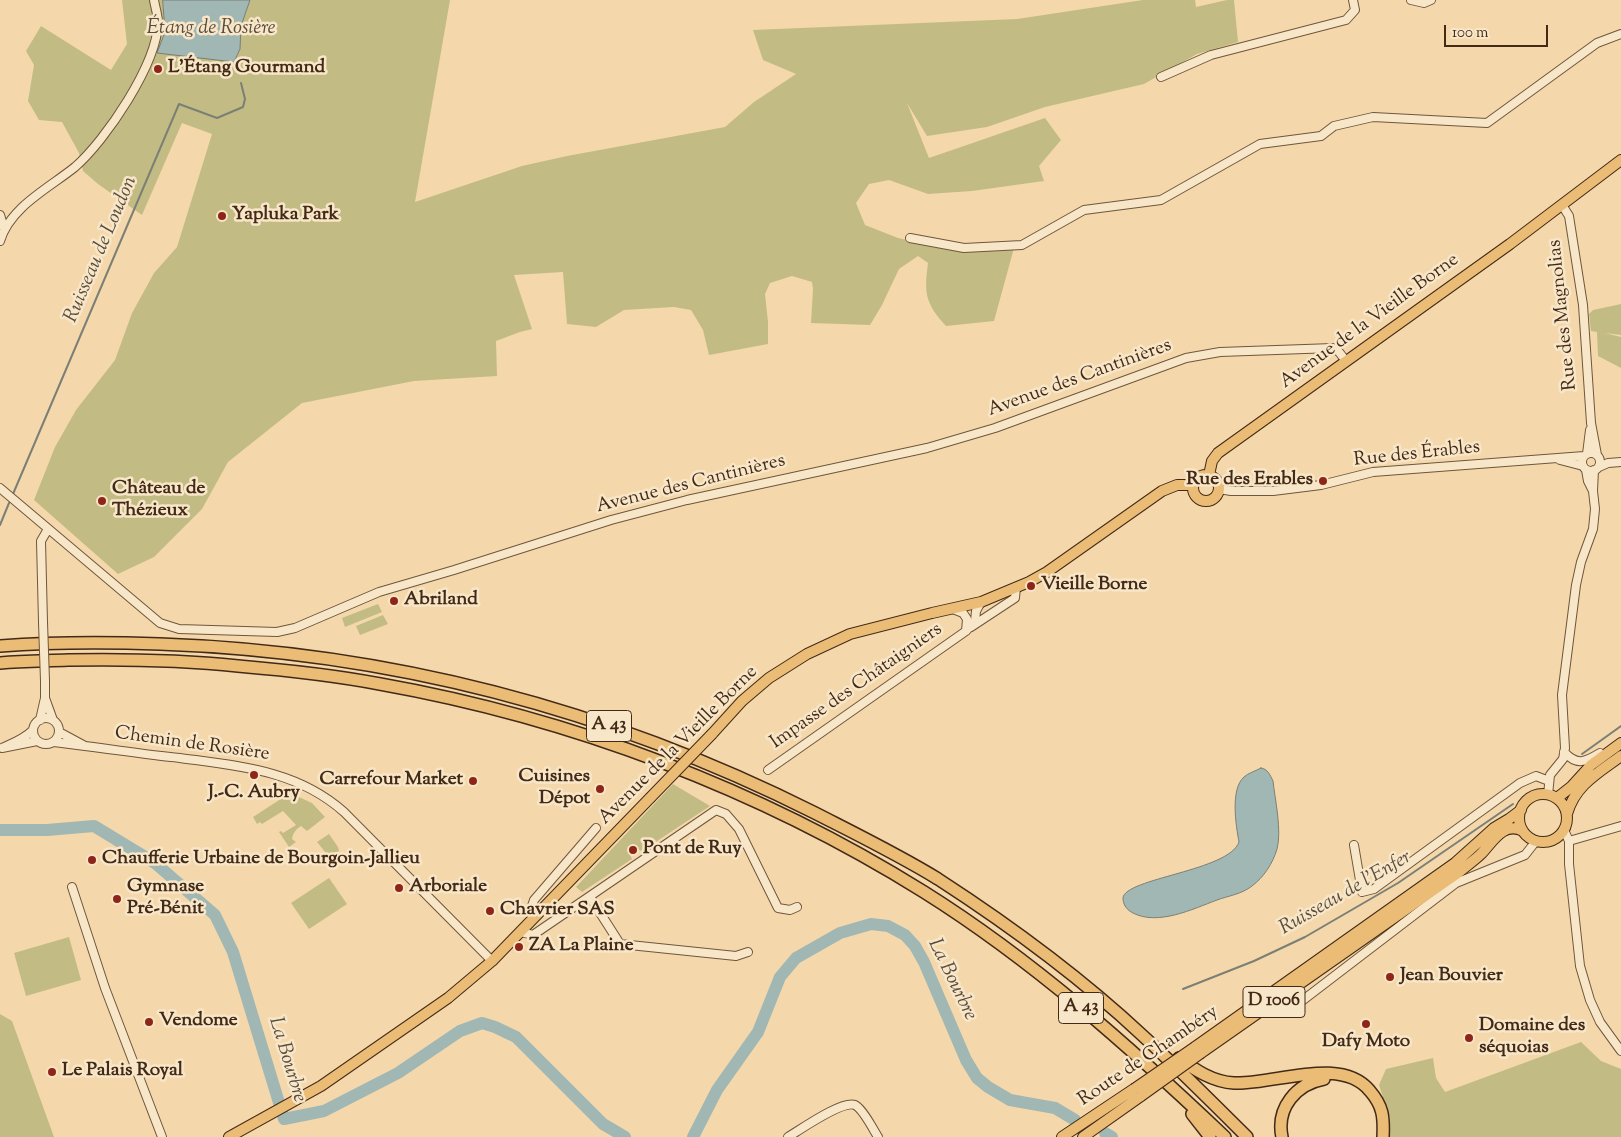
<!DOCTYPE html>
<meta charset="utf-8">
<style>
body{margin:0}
#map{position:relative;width:1621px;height:1137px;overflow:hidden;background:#f4d8ab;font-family:"Sorts Mill Goudy",serif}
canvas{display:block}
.scale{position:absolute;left:1444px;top:25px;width:104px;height:22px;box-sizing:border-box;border:2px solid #432a17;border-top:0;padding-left:6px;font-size:15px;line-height:18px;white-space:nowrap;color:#432a17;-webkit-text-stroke:4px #f8e6c8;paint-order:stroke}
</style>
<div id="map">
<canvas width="1621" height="1137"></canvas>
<div class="scale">100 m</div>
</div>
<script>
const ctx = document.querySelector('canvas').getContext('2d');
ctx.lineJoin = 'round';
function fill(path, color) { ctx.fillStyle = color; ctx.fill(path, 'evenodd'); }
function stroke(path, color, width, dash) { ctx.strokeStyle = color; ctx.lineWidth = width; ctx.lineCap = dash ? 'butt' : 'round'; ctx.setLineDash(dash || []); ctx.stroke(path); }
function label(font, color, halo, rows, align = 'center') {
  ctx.font = font + ' "Sorts Mill Goudy",serif'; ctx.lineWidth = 5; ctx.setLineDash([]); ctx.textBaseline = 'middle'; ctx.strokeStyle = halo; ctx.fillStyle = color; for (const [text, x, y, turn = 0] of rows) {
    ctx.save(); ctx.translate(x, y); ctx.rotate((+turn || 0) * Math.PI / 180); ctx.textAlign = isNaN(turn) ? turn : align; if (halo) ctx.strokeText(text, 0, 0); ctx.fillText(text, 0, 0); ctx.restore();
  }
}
fill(new Path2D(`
 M122,0H450L415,202L522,166L567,156L725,127L754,102L796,74L763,60L753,30L1017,19L1143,0H1195L1196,7L1227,0H1234L1238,42L1197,54L1144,84L1045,107L987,127L927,136L907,103L929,158L1045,118L1061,140L1039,166L1044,181L972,191L928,194L889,180L869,184L856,203L865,225L898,238L952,250L1014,248L994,321L946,326C925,303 924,293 928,263L918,256L899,269L882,305L870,325L811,323L813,289L812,282L792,276L770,283L765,294L768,322V344L709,355L703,330L691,310L674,307L624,310L596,327L567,324L563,272L514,275L532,329L520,332L496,341L497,376L414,381L302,403L228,462L202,509L154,557L118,574L34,500L55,447L76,410L115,360L132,313L154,273L177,247L212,134L182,123L142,215L98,184L83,171L79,153L62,122L39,120L28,101L34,65L26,51L41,26L111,70L127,44Z
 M1621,304V335L1605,333L1621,337V368L1598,356L1597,332L1591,331L1589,314L1593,310Z
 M378,604L382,612L345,627L342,618Z
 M383,615L388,624L360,635L356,626Z
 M673,784L710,806L642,851L632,847L628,851L632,859L582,892L576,887Z
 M290,793L312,803L325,817L307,831L301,826C296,829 293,833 292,839L296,842L289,847L279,832L281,831L283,833L296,825L283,811L262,824L260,822L257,824L253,817Z
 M329,834L338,847L339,851L330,858L317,842Z
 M329,878L347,904L309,929L291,903Z
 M69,937L81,980L26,996L14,953Z
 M0,1014L12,1021L54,1137H0Z
 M1581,1042L1601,1061L1621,1069V1137H1388L1390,1119L1379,1085L1386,1069L1433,1058L1436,1078L1445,1092Z`), '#c2bc84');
const water = new Path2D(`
 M163,0H250L241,26L240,49L234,62L157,53L165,32Z
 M1261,768C1268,769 1270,775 1273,781C1275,799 1282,831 1277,849C1273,863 1264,877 1252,886C1242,894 1228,896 1217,900C1193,909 1158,926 1133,913C1127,910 1123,905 1123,898C1125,878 1229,871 1239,842C1236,826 1230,789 1244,777C1248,773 1256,771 1261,768Z`);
fill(water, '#a0b7b4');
stroke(water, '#7b7f75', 1);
stroke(new Path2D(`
 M13,494L179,104L217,118L243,107L245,99L241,83
 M0,525L9,503
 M1582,754L1621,726
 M1183,989L1254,961L1305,937L1398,883L1513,804`), '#7b7f75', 2);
stroke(new Path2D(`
 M0,830H47L94,826L155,863L215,915L233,952L284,1119L324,1111L398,1073L460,1031L482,1023L495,1027L516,1037L603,1124L625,1137
 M1105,1133L1112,1137
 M693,1137L717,1090L758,1032L780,977L796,958L840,933L871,924L888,926L905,935L915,946L924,962L966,1060L977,1078L988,1087L1010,1100L1055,1108L1075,1120`), '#a0b7b4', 12);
const minor = new Path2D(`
 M1411,0L1424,3L1431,0
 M1161,77L1211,55L1346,20L1355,10L1353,0
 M1562,205L1569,216L1583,305L1591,423L1597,455
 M0,215L4,228
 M910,238L964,248L1022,245L1084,210L1161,200L1260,144L1321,136L1334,126L1373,117L1487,123L1597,43L1621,34
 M0,241C10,207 49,188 75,167C106,140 157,64 158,23C158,15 155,7 154,0
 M1582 462a9 9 0 1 1 18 0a9 9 0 1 1-18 0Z
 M1587,454L1590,430
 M1560,460L1583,466
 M1599,467L1608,463L1621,462
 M1586,470L1588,481L1593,491
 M0,488L160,623L179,629L277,632L295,628L379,592L454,570L611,520L687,500L927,448L995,428L1186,358L1220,352L1333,348L1339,352L1346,361
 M1219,489L1231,491H1273L1321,485L1373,472L1584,456
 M953,609L963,613L967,619L966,631
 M43,622L41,541L48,529
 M971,627L1015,598L1016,587
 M45,698V681
 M33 731a13 13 0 1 1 26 0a13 13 0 1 1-26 0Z
 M40,720L45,698L53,720
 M33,730C24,739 13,743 2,748L37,741
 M54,742L85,746L59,732
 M85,746C117,750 148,755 180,758C239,766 297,770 344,812L492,961
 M1564,752C1577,766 1585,762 1600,753
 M768,770L966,631L975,621L976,611L981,602
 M1548,795L1550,775L1563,759L1565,748L1562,695L1576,585L1581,562L1593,529L1595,509L1593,491L1594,470
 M1564,830L1569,841V864L1580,966L1590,1000L1600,1022L1621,1051
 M1569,841L1621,826
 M1354,845L1362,892L1374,889L1520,783L1536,776L1549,781
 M72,887L105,988L162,1137
 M590,897L620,944L736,956L748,952
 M534,918L530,912L534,900L596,828
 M521,932L533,935L716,810L726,814L739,829L778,908L790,910L797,907
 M1290,1010L1456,883L1525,855L1536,841
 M788,1137C800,1130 842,1100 855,1105C863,1109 873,1129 878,1137`);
const major = new Path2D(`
 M1209,475L1212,461L1218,453L1510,244L1621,160
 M1193 488a13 13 0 1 1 26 0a13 13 0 1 1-26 0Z
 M712,734L742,701L769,678L807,654L850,634L932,613L981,602L1029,582L1047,572L1162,491L1177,485H1193
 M1519 818a24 24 0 1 1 48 0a24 24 0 1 1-48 0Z
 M1557,798L1571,787L1591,765L1621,743
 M1567,814C1575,785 1598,773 1621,756
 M1195,1047L1455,863L1494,828L1509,819L1521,810
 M1201,1053L1458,873C1466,866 1475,860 1482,853C1493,841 1504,821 1523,831
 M229,1137L321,1086L448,998L492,961L650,798
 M1062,1137L1134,1089
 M1083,1137L1141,1096`);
const highway = new Path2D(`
 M0,646C53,642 107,642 160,644C392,652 608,709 815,813C856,834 899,855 938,879C1009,925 1080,977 1142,1035C1178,1068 1213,1103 1247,1137
 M0,663C23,661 45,661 68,660C125,659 182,660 238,666C285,670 333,675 380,684C571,718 759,789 924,892C1034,961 1131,1048 1225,1137
 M1179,1058C1195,1070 1213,1082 1234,1083C1274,1085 1341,1055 1370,1091C1383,1106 1384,1117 1383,1137
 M1192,1114L1210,1137
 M1282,1137C1276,1108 1296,1084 1324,1079`);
stroke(minor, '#6f563c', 10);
stroke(major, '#432a17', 12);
stroke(highway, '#432a17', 14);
stroke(minor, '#f8e6c8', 8);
stroke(major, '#eabc76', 10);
stroke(highway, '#eabc76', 11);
const minorBridge = new Path2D(`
 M43,622L45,681`);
const majorBridge = new Path2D(`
 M650,798L712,734
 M1134,1089L1195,1047
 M1141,1096L1201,1053`);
stroke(minorBridge, '#6f563c', 10, []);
stroke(majorBridge, '#432a17', 12, []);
stroke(minorBridge, '#f8e6c8', 8);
stroke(majorBridge, '#eabc76', 10);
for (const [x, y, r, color] of [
 [158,69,5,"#8f2418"],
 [222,216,5,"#8f2418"],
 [1323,481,5,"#8f2418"],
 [102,501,5,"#8f2418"],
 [1031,586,5,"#8f2418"],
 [394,601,5,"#8f2418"],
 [254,775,5,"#8f2418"],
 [473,781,5,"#8f2418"],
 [600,789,5,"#8f2418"],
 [633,850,5,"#8f2418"],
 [92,860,5,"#8f2418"],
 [399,888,5,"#8f2418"],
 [117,899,5,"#8f2418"],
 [490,911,5,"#8f2418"],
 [519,947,5,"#8f2418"],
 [1390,977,5,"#8f2418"],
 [149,1022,5,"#8f2418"],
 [1366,1024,5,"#8f2418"],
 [1469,1038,5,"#8f2418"],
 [52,1072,5,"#8f2418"]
]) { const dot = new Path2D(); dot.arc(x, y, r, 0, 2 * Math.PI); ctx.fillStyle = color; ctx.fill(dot); stroke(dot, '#f8e6c8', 2); }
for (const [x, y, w] of [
 [609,726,45],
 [1274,1002,62],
 [1081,1008,45]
]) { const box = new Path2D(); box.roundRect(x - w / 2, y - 15.5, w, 31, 4); ctx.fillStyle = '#f8e6c8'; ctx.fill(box); stroke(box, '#432a17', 1); }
label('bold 18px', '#432a17', null, [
 ["A 43",609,726],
 ["D 1006",1274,1002],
 ["A 43",1081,1008]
]);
label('bold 19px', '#432a17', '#f8e6c8', [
 ["L'Étang Gourmand",168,69],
 ["Yapluka Park",232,216],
 ["Rue des Erables",1313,481,"right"],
 ["Château de",112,490],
 ["Thézieux",112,512],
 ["Vieille Borne",1041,586],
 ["Abriland",404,601],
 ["Cuisines",590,778,"right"],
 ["Dépot",590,800,"right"],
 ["Carrefour Market",463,781,"right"],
 ["J.-C. Aubry",254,794,"center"],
 ["Pont de Ruy",643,850],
 ["Chaufferie Urbaine de Bourgoin-Jallieu",102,860],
 ["Gymnase",127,888],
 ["Pré-Bénit",127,910],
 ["Arboriale",409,888],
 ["Chavrier SAS",500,911],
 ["ZA La Plaine",529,947],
 ["Jean Bouvier",1400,977],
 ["Vendome",159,1022],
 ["Domaine des",1479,1027],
 ["séquoias",1479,1049],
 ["Dafy Moto",1366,1043,"center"],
 ["Le Palais Royal",62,1072]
], 'left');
label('19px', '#432a17', '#f8e6c8', [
 ["Rue des Magnolias",1564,315,-96],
 ["Avenue de la Vieille Borne",1370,322,-36],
 ["Avenue des Cantinières",1080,379,-20],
 ["Rue des Érables",1417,455,-6],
 ["Avenue des Cantinières",691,485,-14],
 ["Impasse des Châtaigniers",857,687,-35],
 ["Chemin de Rosière",192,745,8],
 ["Avenue de la Vieille Borne",679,746,-45],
 ["Route de Chambéry",1149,1057,-34]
]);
label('italic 20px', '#5a4d3e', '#f8e6c8', [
 ["Étang de Rosière",211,30],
 ["Ruisseau de Loudon",102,250,-67],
 ["Ruisseau de l'Enfer",1346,894,-30],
 ["La Bourbre",951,980,64],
 ["La Bourbre",286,1060,73]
]);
</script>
